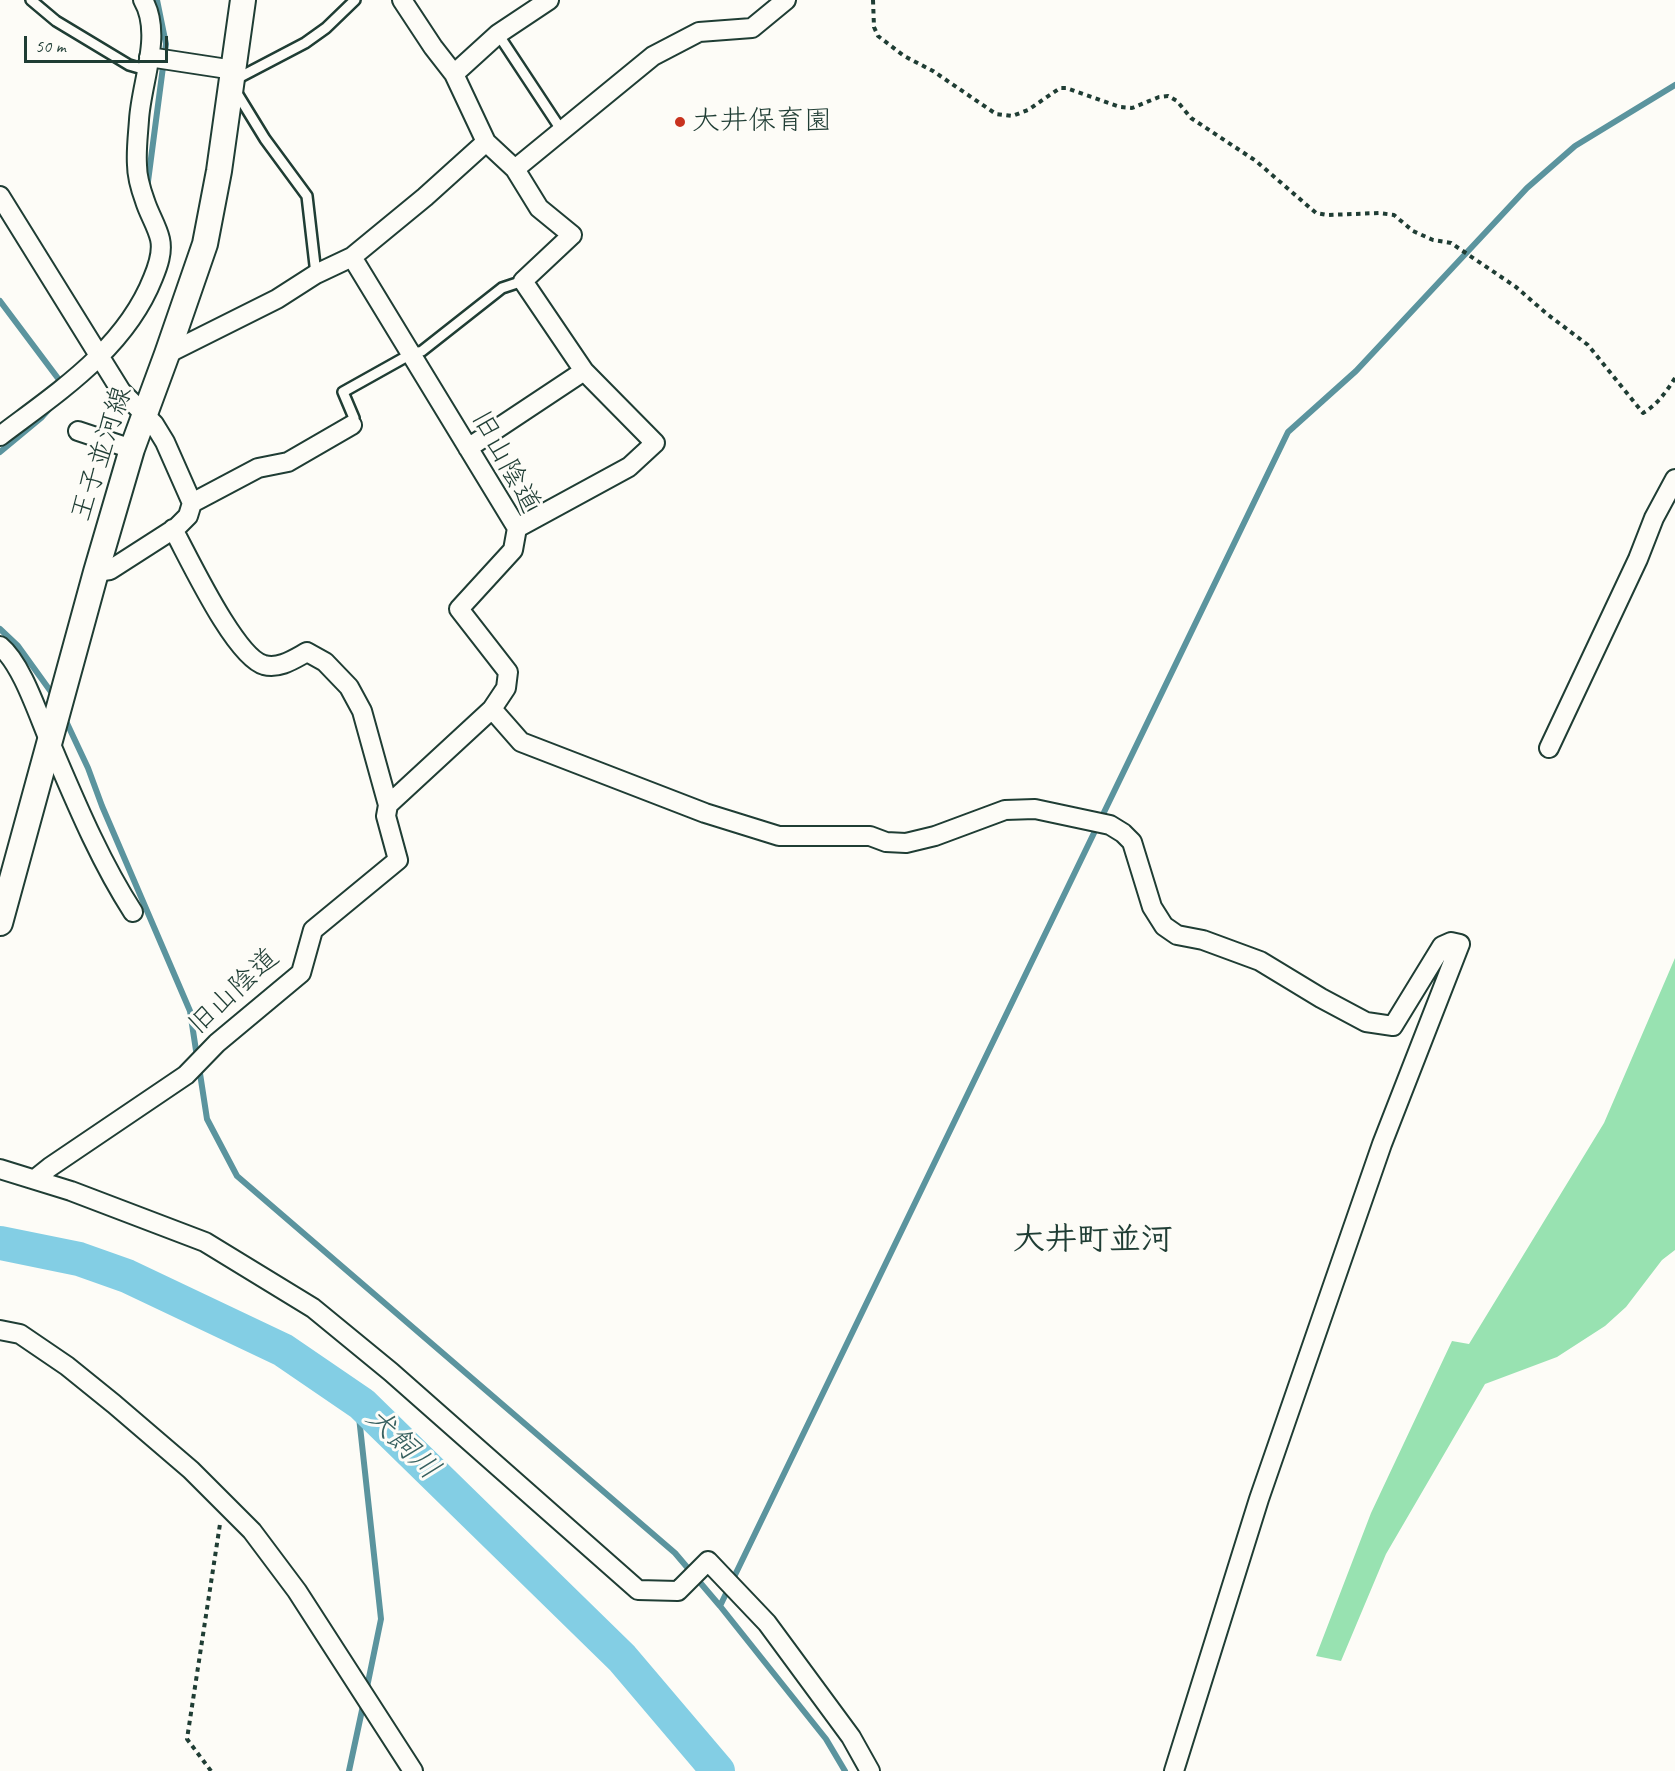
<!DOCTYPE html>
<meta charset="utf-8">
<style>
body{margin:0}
#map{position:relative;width:1675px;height:1771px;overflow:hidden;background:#fdfcf7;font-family:Caveat,sans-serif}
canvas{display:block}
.scale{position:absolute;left:24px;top:36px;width:144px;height:27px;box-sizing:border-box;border:3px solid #1f3d34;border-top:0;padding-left:8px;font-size:18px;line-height:21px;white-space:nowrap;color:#1f3d34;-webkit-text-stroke:4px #fdfcf7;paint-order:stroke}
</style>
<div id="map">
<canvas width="1675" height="1771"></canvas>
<div class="scale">50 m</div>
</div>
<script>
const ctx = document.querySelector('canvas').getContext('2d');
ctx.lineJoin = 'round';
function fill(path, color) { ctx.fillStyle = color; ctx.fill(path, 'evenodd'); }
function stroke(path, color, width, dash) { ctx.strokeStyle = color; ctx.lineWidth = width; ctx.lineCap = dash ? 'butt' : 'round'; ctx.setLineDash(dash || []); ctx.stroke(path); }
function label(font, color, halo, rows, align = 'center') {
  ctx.font = font + ' Caveat,"Klee One",sans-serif'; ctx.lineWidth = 6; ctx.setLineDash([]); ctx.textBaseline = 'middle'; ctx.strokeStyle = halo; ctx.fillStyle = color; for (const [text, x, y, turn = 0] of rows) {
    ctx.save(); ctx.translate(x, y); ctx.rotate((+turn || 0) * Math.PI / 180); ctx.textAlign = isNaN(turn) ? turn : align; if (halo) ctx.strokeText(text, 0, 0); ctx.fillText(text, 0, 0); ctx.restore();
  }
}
fill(new Path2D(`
 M1675,958V1250L1662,1260L1626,1307L1605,1326L1557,1357L1485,1384L1386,1554L1341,1661L1316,1656L1371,1513L1452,1341L1469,1344L1604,1123Z`), '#98e2b1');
stroke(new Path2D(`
 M147,189L166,44L157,0
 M0,301L63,385
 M0,452L41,418L51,407
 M0,629L18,646L54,696
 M65,719L88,768L102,806L190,1011L197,1057
 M199,1067L207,1119L237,1176L675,1553L720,1606L826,1739L845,1771
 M362,1404L359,1417L381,1619L366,1692
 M720,1606L1288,432L1356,371L1527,188L1575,146L1675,85
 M349,1771L364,1701`), '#5b949e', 6);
stroke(new Path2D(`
 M0,1243L79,1259L127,1276L283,1350L362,1404L622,1658L718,1771`), '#83cee4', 34);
const service = new Path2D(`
 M31,0L56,21L129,65L146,70
 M498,34L562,131
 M235,77L242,76L305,43L326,28L355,0
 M235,90L265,139L307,196L316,274
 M352,425L354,418L343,392L411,354L422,351L502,288L523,281`);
const minor = new Path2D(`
 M402,0L433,47L454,74L486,142L515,169L539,208L572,235L523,281L584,371L655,443L629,467L517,528
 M149,57L234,70
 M454,74L498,34L549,0
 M515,169L653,56L699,32L752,28L786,0
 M0,196L121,391L154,424L165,442L192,503L188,516L177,527L110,570L96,572
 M167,354L277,299L316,274L352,257L425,197L486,142
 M78,431L132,449
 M0,436C58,392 125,349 153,278C158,266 163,252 160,239C157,226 149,214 145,201C141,190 137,177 137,165C136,150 138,135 139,120C141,83 163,34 143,0
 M468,448L584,371
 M192,503L258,468L288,462L352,425
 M173,529C189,558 235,657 264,665C280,669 294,659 307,652L325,662L349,687L362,711L388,805
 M0,646C23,665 39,718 52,747C76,803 100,861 133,912
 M492,709L521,742L705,813L779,836H870L886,842L906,843L935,836L1005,810L1035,809L1110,825L1123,833L1132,842L1152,907L1164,926L1177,935L1203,940L1260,961L1321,998L1366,1022L1393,1026L1442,946L1451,942L1460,944L1382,1144L1332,1288L1259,1499L1174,1771
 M1549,748L1638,559L1654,518L1675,479
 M0,1169L71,1191L205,1242L313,1308L391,1372L638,1590L678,1591L708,1561L767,1623L851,1737L870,1771
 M35,1179L50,1167L186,1075L217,1043L301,973L313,930L398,860L386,816L388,805L492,709L506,688L508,672L459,609L513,550L517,528L352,257
 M0,1330L20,1334L67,1366L114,1404L191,1470L252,1531L297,1591L413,1771`);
const secondary = new Path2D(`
 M0,923L96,572L132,449L167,354L205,244L219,171L243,0`);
stroke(service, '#1f3d34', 14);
stroke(minor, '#1f3d34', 22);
stroke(secondary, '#1f3d34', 28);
stroke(new Path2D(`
 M873,0L874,27L878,36L904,56L933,71L996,114L1012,116L1028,110L1060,88H1066L1120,107L1132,108L1159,97L1168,96L1177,101L1191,118L1256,161L1316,213L1327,215L1379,213L1394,215L1413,231L1433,240L1451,243L1516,287L1547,314L1588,345L1643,413C1657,405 1666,392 1675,378
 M211,1771L187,1739L220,1524`), '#1f3d34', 4, [4.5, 4.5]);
stroke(service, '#fdfcf7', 9);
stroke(minor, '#fdfcf7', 18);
stroke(secondary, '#fdfcf7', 24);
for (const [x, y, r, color] of [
 [680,122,6,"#c8321e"]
]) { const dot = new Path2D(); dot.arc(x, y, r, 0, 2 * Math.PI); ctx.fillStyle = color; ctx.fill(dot); stroke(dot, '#fdfcf7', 2); }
label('28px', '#1f3d34', '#fdfcf7', [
 ["大井保育園",692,122]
], 'left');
label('28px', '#1f3d34', '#fdfcf7', [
 ["王子並河線",102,454,-72],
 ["旧山陰道",505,462,61],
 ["旧山陰道",234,992,-43]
]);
label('italic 30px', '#386160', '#fdfcf7', [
 ["犬飼川",402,1444,44]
]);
label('bold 32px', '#1f3d34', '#fdfcf7', [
 ["大井町並河",1093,1241]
]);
</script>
